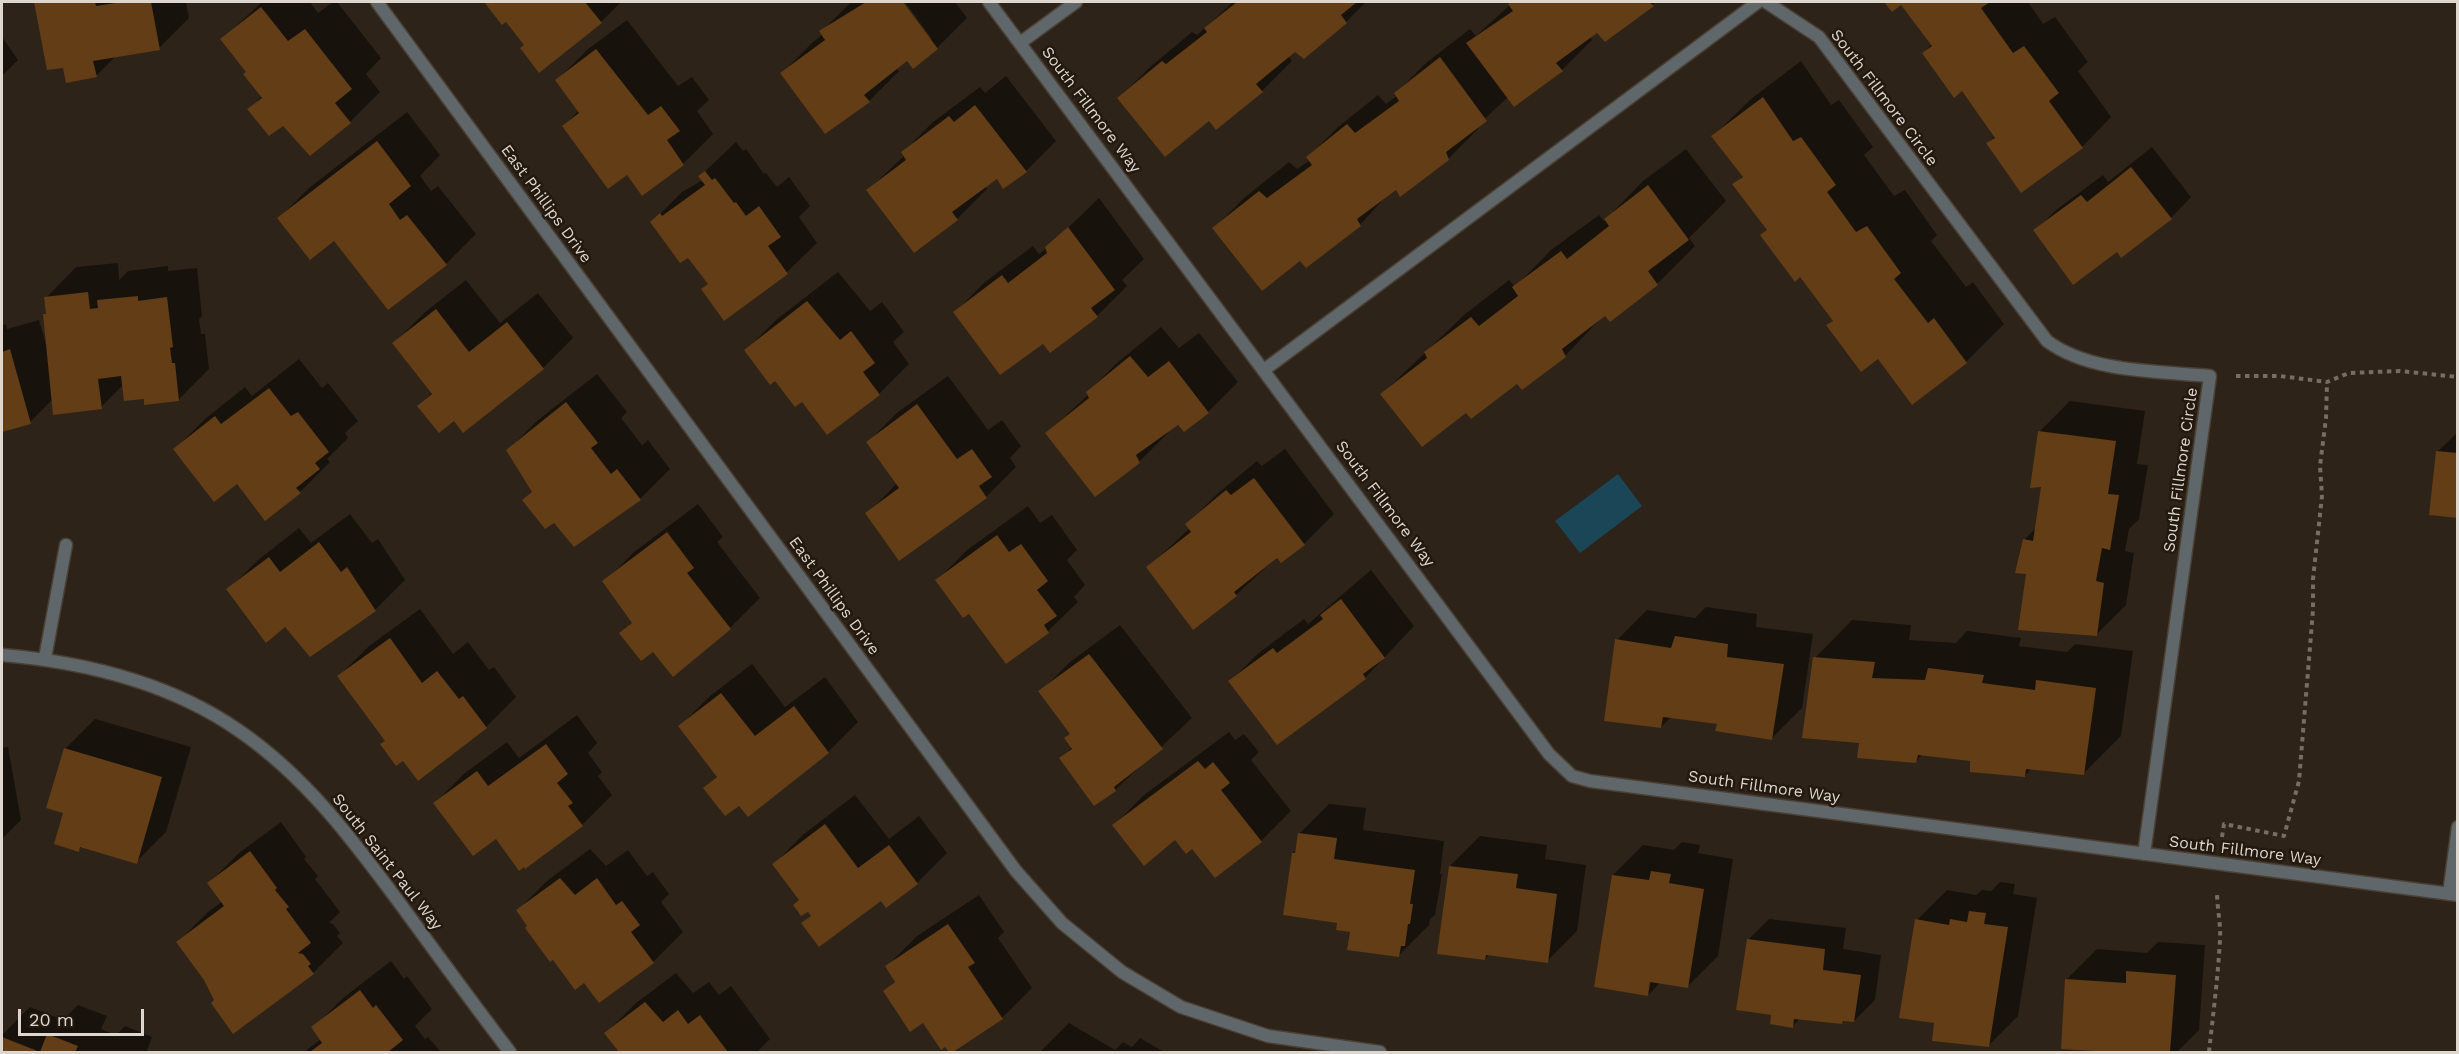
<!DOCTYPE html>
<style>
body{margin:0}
#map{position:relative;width:2459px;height:1054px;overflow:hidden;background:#2e2318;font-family:"Work Sans",sans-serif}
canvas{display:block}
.frame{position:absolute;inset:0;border:3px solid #ded7d0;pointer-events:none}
.scale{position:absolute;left:18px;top:1009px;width:126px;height:27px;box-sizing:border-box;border:3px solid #ded7d0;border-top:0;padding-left:8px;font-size:18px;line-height:21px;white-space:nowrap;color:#ded7d0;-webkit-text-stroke:4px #24190f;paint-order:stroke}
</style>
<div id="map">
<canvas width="2459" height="1054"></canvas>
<div class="frame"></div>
<div class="scale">20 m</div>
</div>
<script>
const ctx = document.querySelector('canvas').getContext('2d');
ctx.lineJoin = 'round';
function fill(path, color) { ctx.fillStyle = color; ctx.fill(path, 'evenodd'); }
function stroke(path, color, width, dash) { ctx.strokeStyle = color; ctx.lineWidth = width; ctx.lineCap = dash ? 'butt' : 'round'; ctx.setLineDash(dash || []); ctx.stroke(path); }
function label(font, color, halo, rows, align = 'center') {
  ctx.font = font + ' "Work Sans",sans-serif'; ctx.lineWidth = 5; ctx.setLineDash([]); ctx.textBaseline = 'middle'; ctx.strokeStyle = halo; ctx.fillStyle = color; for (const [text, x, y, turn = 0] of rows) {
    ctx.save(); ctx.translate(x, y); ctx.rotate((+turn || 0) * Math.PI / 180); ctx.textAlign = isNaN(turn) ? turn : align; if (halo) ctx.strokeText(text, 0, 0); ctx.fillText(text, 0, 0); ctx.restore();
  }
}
fill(new Path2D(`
 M1618,474L1642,506L1580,553L1555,521Z`), '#1a4657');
fill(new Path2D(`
 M36,2H186L189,18L159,48L116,56L96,76L64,66L48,69Z
 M262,2H310L318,13L333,2H337L381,58L366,74L380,92L350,122L310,154L283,124L249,109L262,96L247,72L222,39Z
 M486,2H621L601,22L526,45L507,19L502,23Z
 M851,2H901L928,39H932L905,2H955L967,18L937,48L907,59L896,68L899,71L869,101L782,73L812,43L823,34L821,32Z
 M1233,2H1366L1346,22L1288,56L1292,61L1262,91L1209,119L1119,98L1149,68L1192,32L1197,35Z
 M1513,2H1656L1605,40L1598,31L1590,37L1592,40L1562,70L1514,105L1508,97L1477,126L1479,128L1448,159L1401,194L1396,188L1389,193L1360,225L1300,259L1214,228L1244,198L1289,162L1297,169L1310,160L1308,157L1338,127L1378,95L1386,104L1397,96L1396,93L1426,63L1470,29L1476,36Z
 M1886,2H2028L2043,24L2055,17L2088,62L2078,71L2111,117L2082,147L1988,143L1995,136L1962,89L1923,53L1932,44L1901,3L1892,10Z
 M627,20L678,86L692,77L709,100L697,111L713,134L683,164L627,173L564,126L579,110L557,80L587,50Z
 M2,37L18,60L2,76Z
 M1801,61L1831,105L1839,100L1873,147L1864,155L1894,196L1905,190L1937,235L1931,241L1966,287L1973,282L2004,324L1966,362L1912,403L1878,357L1828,326L1834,320L1800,275L1762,235L1768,229L1734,184L1743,176L1713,136L1751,99Z
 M1006,76L1056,141L1026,171L997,177L985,186L987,189L957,219L914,251L868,190L905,155L903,152L933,122L980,87L985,93Z
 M407,112L440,155L420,176L431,191L438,186L476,234L446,264L335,238L279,218L309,188Z
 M736,142L743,151L746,149L764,174L766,173L777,187L789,177L810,206L799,217L817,243L787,272L725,319L709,283L689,255L652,222L682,192L703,180L700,176Z
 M2152,147L2191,197L2171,218L2118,250L2035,231L2056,210L2103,175L2108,182Z
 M1686,149L1726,201L1689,238L1695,246L1657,284L1602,317L1565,356L1467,411L1382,394L1464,315L1509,280L1515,287L1551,250L1599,215L1604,221L1643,181Z
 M1099,198L1144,259L1122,280L1127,286L1097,316L1044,342L955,312L985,282L1033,246L1039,254L1047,248Z
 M118,263L119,280L128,271L168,266V271L197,268L202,316L199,319L201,334H205L209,369L179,399L145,397L123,385L101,407L53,399L30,422L2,430V326L6,324L7,329L39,320L46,344L45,315L48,312L46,298L76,267Z
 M838,272L870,311L882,302L904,332L893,342L909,364L879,394L827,433L802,400L775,379L746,350L776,320Z
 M466,280L500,323L538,293L573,338L543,368L455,419L419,406L432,392L394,343L424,313Z
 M1161,327L1179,348L1199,333L1238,382L1208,412L1179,422L1168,430L1169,432L1139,462L1047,433L1089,394L1088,392L1118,362Z
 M299,359L322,388L328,383L358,421L345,433L348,438L327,459L330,462L300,492L237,482L175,449L205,419L245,387L252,396Z
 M597,374L627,412L621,418L642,445L648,440L670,469L640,499L574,545L534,491L508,450L538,420Z
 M948,376L988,430L1002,420L1021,446L1010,458L1016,467L986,497L867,514L897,483L868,442L898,412Z
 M2070,401L2145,411L2137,464L2148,465L2139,519L2129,529L2125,551L2134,553L2126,605L2096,635L2028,573L2024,540L2036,528L2043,486L2040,431Z
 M2458,432V517L2438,451Z
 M1285,449L1334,514L1304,544L1281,561L1278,556L1236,595L1148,567L1190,528L1187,524L1217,494L1257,461L1262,466Z
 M698,504L723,537L717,542L760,598L730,628L653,650L621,633L633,622L604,582L634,552Z
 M1028,506L1040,523L1052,515L1077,550L1067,560L1085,585L1074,597L1078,602L1048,631L1006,662L970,612L937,580L967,550Z
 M350,514L372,543L378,539L405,580L375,610L286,625L228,590L258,560L299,528L311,543Z
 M1371,570L1414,626L1365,678L1230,681L1260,652L1304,619L1308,624Z
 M1706,607L1757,614L1756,627L1813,634L1802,708L1772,738L1719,723L1671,717L1661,727L1617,640L1647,610L1695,618Z
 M420,609L453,654L468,642L489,670L494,667L516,697L486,727L387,740L339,676L369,646Z
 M1852,620L1911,625L1909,640L1956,643L1967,631L2021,638L2019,646L2067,652L2075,644L2133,651L2121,736L2083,774L2032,768L2025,776L1971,760L1923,754L1915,762L1860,742L1815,658Z
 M1120,625L1192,718L1116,789L1095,804L1061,759L1072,747L1071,733L1040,692L1070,662Z
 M752,664L785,707L825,677L858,722L828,752L748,815L739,803L705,788L718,775L680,726L710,696Z
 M577,715L597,743L588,753L602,772L598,776L612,795L582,825L526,867L497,837L435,803L465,773L507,742L519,758Z
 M95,719L191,747L166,832L136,862L82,846L79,850L65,812V749Z
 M1229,732L1235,740L1244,734L1259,752L1251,760L1291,811L1261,841L1192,847L1176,838L1114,825L1144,795Z
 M8,747L21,820L2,839V748Z
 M855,795L889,839L919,816L947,853L917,883L887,906L881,899L803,923L812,915L774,864L804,834Z
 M1329,804L1366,808L1363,830L1444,841L1440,874H1442L1435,915L1430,919L1429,925L1399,955L1339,922L1293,853L1297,849L1299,834Z
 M281,822L306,857L304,859L318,876L315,879L340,912L329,923L333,924L340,933L337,936L343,943L313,973L216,1000L205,979L178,942L208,912L223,901L209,883L239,853Z
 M1480,836L1547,845L1545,859L1586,865L1577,931L1547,961L1490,954L1485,959L1450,866Z
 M1682,842L1700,845L1698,853L1733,859L1718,956L1688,986L1661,982L1648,995L1613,875L1643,845L1674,850Z
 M590,849L606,866L628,850L647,876L653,872L669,894L661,902L683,932L653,962L585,981L529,925L518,910L548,880Z
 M2000,882L2015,884L2013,894L2037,898L2018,1016L1988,1046L1917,920L1947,890L1976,895L1982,890L1991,891Z
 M979,895L1004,932L998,938L1032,988L1002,1018L951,1052L923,1021L885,991L896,980L887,966L917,936Z
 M1769,919L1846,928L1843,949L1881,955L1875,1000L1854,1021L1845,1020L1842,1023L1800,1018L1793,1026L1773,1014L1748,940Z
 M2158,942L2205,945L2199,1030L2177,1052H2122L2067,979L2097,949L2147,953Z
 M391,961L404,979L407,976L432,1009L415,1026L425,1039L428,1037L441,1052H304L321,1039L313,1028L343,998Z
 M676,973L693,993L709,982L719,995L731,986L770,1039L757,1052H621L606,1033L636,1003Z
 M78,1005L107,1016L101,1029L116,1035L125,1026L152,1037L147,1051L2,1052V1035L30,1007L63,1020Z
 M1069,1023L1115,1050L1123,1042L1132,1047L1140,1038L1164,1052H1040Z`), '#0007');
fill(new Path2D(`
 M34,2H95L96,6L122,2H151L160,50L93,61L97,77L66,83L63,68L47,70Z
 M484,2H585L602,23L539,73L520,48L524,45L506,22L502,25Z
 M866,2H903L938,49L913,69L907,61L864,95L870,102L825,134L780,73L825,40L819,31Z
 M1237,2H1357L1341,15L1347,23L1304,59L1295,52L1256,84L1263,92L1216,130L1209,121L1165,157L1117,98L1162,61L1166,64L1207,32L1204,28Z
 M1511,2H1649L1654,6L1605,42L1597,33L1556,63L1563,71L1514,107L1466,43L1513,11L1508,4Z
 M1884,2H1990L1981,8L2013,53L2024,46L2059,93L2049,101L2083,148L2021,193L1986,143L1995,138L1962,91L1954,98L1922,53L1932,46L1901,5L1892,12Z
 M261,7L288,41L305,29L352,89L335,103L351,123L310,156L283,126L269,136L247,109L262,98L243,74L246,72L220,39Z
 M596,49L648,115L661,106L680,131L667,140L684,165L642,196L627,175L608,189L562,126L579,113L555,80Z
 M1440,57L1487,121L1446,152L1449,160L1400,197L1396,190L1357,219L1361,226L1306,268L1300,261L1262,291L1212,228L1259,191L1267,198L1312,165L1306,157L1347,124L1355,133L1399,101L1394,93Z
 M1763,97L1793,141L1801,137L1836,185L1827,192L1856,232L1867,226L1901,273L1894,279L1928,323L1934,318L1967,363L1912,405L1878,359L1861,372L1826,325L1833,321L1800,277L1795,282L1760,235L1767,230L1732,184L1743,177L1711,136Z
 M975,105L1027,172L1003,189L997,179L952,212L958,220L914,253L866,190L906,160L901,152L949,116L954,122Z
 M377,141L411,186L389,204L400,220L407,215L447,265L388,310L334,241L310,260L277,218Z
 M2131,167L2172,219L2121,258L2117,252L2073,285L2033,230L2081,195L2087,202Z
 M705,171L712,180L715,178L734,203L736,202L746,216L759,206L781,237L768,246L788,274L724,321L701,289L708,284L688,258L680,263L650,222L660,213L662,216L705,185L698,176Z
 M1648,185L1689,240L1648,271L1658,285L1610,322L1605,316L1562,349L1566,357L1522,390L1517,384L1471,419L1466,413L1422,447L1380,394L1427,358L1424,352L1471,317L1479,326L1518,296L1512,287L1561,251L1567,259L1609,226L1604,219Z
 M1068,227L1115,290L1091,308L1098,317L1050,353L1043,344L1000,375L953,312L1002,275L1008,283L1047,253L1045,247Z
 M88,292L90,309L98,308L97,300L138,296V301L167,297L173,347L170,348L172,363H175L179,401L144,405V399L124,401L121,376L98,379L102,409L53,415L43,314H46L44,297Z
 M807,301L840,340L851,331L875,363L863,372L880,395L827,435L802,402L795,407L775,381L770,385L744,350Z
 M436,309L469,352L507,322L544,369L463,433L454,421L439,433L417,406L432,394L392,343Z
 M10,349L31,424L2,432V352Z
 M1130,356L1148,377L1169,361L1209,413L1184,432L1178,425L1136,455L1140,463L1095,497L1045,433L1089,398L1086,392Z
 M269,388L291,416L298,412L329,452L315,463L320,469L296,488L301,493L265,521L237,484L214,502L173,449L215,416L221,424Z
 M566,402L598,443L591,448L611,474L617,469L641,500L574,547L554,523L545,529L522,500L532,492L506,450Z
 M917,404L957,459L972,449L992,477L979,486L987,498L899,561L865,513L899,488L866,442Z
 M2038,431L2116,441L2108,494L2119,495L2110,550L2102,548L2096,581L2104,583L2097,636L2018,630L2026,574L2015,573L2023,539L2033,541L2041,487L2030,488Z
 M2436,451L2458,453V518L2429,515Z
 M1254,478L1305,545L1281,563L1277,558L1234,592L1237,596L1193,630L1146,567L1191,532L1185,524L1226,490L1231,495Z
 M667,532L694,568L687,573L731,629L673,677L653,652L641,661L619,633L632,623L602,581Z
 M997,535L1009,552L1021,544L1048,581L1037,590L1057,616L1044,625L1049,633L1006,664L969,614L963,618L935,580Z
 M319,542L341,572L347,567L376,611L310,657L285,627L266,643L226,589L269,557L280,572Z
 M1341,599L1385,658L1363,674L1366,679L1277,745L1228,681L1273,648L1277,653L1323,619L1320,615Z
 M1675,636L1728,644L1727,657L1784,664L1772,740L1715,731L1717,724L1663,717L1661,728L1604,721L1615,639L1671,648Z
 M390,638L422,683L437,671L459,699L463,696L487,728L418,781L403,761L396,766L380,744L385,741L337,676Z
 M1089,654L1163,749L1114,787L1116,791L1094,806L1059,758L1072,749L1064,738L1070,734L1038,691Z
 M1813,657L1875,662L1872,678L1925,680L1928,668L1984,675L1982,683L2035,690L2036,680L2096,688L2084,775L2026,769L2025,777L1970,772V761L1918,755L1916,763L1857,758L1859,743L1802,738Z
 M721,693L755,736L794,706L829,753L748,817L739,806L725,816L703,788L717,777L678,726Z
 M546,744L568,774L557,783L573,803L568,806L583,826L525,869L524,867L519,871L496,839L473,856L433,803L477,771L488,786Z
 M64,748L162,777L137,864L80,847L79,852L54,844L63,813L46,808Z
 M1198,761L1205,769L1213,762L1230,783L1221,790L1262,842L1215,878L1192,849L1186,854L1175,840L1144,866L1112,825Z
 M825,824L858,868L889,845L918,884L886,908L881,901L819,947L801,923L811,916L808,912L801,916L793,905L799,900L772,864Z
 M1298,833L1337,838L1334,859L1415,870L1410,904H1413L1410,924H1408L1405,946H1401L1399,957L1347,950L1350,932L1336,930L1337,923L1283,915L1292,853H1295Z
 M250,851L277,888L275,890L289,907L286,909L311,943L298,953L303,954L311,964L308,966L314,974L233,1034L211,1003L214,1000L204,980L176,942L224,906L207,883Z
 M1449,866L1518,874L1516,888L1557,894L1548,963L1486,955L1485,960L1437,954Z
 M1651,871L1671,874L1669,883L1704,889L1688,988L1650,982L1648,996L1594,987L1612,875L1649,880Z
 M560,878L575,895L597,878L616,905L622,901L640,925L631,932L654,963L599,1003L584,983L575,990L553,960L550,962L525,928L527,926L516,910Z
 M1969,911L1986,913L1984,924L2008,927L1989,1047L1932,1041L1934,1023L1899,1018L1915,919L1949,925L1950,919L1967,922Z
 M948,924L975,963L968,967L1003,1019L953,1052H949L945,1047L941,1050L923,1023L910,1032L883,991L895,982L885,966Z
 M1747,939L1825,949L1823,970L1861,975L1854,1022L1843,1021L1842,1024L1794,1019L1793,1028L1770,1024L1771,1015L1736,1010Z
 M2126,971L2176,975L2170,1052H2112L2061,1049L2065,979L2126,983Z
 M360,990L373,1008L376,1005L403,1040L388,1052H310L322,1043L311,1027Z
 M645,1002L663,1022L678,1010L688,1024L700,1015L728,1052H619L604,1033Z
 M47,1034L78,1046L75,1052H40Z
 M2,1037L40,1052H2Z`), '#623d15');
const street = new Path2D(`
 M377,2L1016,871L1062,923L1122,972L1181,1007L1268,1036L1380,1052
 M989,2L1549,754L1572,776L1590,781L2458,895
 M1766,2L1819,37L2047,341C2090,373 2158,371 2210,376L2144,854
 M1020,43L1076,2
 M1264,370L1758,2
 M2,655C83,662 170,683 238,730C307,777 355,843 404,909C439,957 474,1005 510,1052
 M45,658L66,545
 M2449,894L2458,827`);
stroke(street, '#4a4035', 15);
stroke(new Path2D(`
 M2236,376H2280L2327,382L2349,373L2400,371L2458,377
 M2222,837L2224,824L2284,836L2299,781L2313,610V579L2322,496L2320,466L2326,418L2327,382
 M2209,1052C2213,1015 2218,977 2220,939C2221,924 2217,908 2217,892`), '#766d63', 4, [4.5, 4.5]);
stroke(street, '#5f676a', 12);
label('16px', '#ded7d0', '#24190f', [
 ["South Fillmore Circle",1884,98,53],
 ["South Fillmore Way",1091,110,53],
 ["East Phillips Drive",546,204,54],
 ["South Fillmore Circle",2181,470,-82],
 ["South Fillmore Way",1385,504,53],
 ["East Phillips Drive",834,596,54],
 ["South Fillmore Way",1764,787,8],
 ["South Fillmore Way",2245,851,7],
 ["South Saint Paul Way",387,862,52]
]);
</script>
